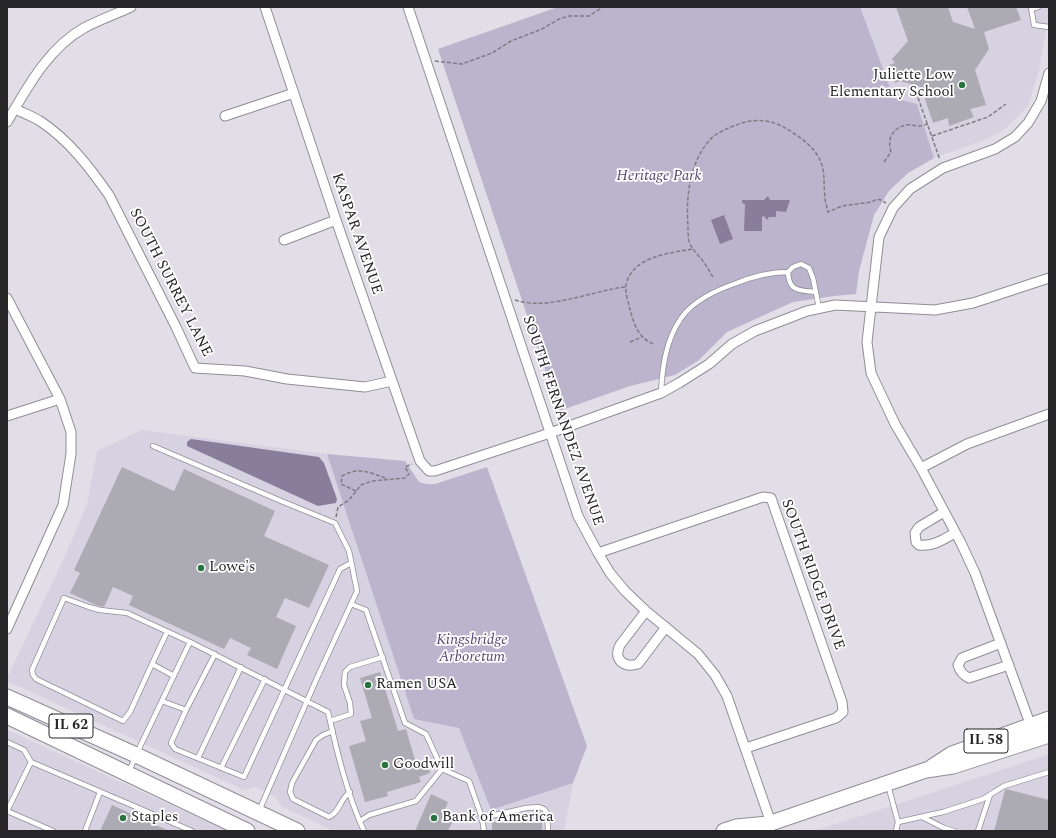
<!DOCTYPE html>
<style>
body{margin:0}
#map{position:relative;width:1056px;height:838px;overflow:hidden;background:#e1dee7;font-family:Spectral,serif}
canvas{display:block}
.frame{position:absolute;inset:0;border:8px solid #262528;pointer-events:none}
</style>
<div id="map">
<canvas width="1056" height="838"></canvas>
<div class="frame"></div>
</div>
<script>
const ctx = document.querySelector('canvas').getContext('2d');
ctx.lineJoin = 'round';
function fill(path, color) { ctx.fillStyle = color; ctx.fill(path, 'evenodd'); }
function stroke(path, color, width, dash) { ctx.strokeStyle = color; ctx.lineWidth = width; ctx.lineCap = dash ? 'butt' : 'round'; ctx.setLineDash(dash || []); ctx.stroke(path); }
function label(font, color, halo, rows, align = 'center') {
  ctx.font = font + ' Spectral,serif'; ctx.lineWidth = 3.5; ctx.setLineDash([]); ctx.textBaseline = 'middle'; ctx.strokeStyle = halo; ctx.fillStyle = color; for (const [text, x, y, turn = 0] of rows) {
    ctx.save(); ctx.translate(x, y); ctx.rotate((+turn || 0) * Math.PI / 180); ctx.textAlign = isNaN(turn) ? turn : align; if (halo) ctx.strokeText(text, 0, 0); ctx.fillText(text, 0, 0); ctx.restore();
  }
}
fill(new Path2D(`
 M860,7H1049V21L1045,35L1039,71L1028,106L1005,129L987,139L934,158L917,104L894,98Z
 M142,430L327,454L414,719L459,728L491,810L573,783L564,831H333L281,806L276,797L256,787L244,790L7,681V678L66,554L87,504L97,451Z
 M7,730L217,826L227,831H7Z
 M1049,754V831H814L882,809Z`), '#d7d2e2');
fill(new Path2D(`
 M558,7H860L894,98L917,104L934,158L908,173L889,191L874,215L859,271L856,294L834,296L793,302L727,332L699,360L675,375L630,386L559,411L438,49Z
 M327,454L405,461L419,482L427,484H435L487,467L587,746L573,783L491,810L459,728L414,719Z`), '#bcb3cd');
fill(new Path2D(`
 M768,196L770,200H790L786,212L776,211V217H769L767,220L764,216L762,217V231H744L745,204L742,203V200H764Z
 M724,215L733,239L720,244L711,220Z
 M191,439L319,457L324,463L337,499L336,503L318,506L187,446V442Z`), '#887e9b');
fill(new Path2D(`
 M896,7H948L953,22L975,29L967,7H1016L1021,20L984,32L989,49L975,70L986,105L970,109L974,117L949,126L948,118L933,123L921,87L900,81L895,83L889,65L895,63L892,59L908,41Z
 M122,467L174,491L184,469L275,511L264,536L329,565L309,608L285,598L276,617L296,626L277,669L247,655L251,648L230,638L224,649L129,605L133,596L113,587L104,607L96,605L70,593L80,573L74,570Z
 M380,672L398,731L406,729L417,767L428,764L430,773L419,777L421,782L387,792L388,796L365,802L349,746L366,741L360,721L372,718L360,678Z
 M1006,789L1049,800V831H994L1005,790Z
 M431,794L448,802L442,816L453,821L448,831H415Z
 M112,805L169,831H100Z
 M492,822L542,823V831H492Z`), '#acaab2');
const lane = new Path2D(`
 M1031,7L1034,25L1049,27
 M1031,9L1038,7
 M815,292C799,290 789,292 788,272L793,267L801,264L809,268L813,278L819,308
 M661,393C662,365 667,333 686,312C699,298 717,290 734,284C751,277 769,272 788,272
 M153,446L281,501L335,523L349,551L357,591L317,678L259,811
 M351,604L366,610L405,723L426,734L442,769L469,781L482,818L484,831
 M167,632L152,664L174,676
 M152,664L130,712L123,721L36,679L33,675L32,670L64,598L89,607L100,610L127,613L190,642L328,712C337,752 347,794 364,831
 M162,701L186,710L215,654
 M186,710L171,743L175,749L244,777L340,569L351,563
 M330,721L351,714L350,703L344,685L345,672L350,667L383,657
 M333,731L323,735L316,740L292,783L290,792L293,799L329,817C341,811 339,800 350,792
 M7,742L24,750L31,762L192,831
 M198,758L241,667
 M221,768L265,679
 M129,772L136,755L190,642
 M888,785L898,822L943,812L983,799L1004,786L1049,772
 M7,811L31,762
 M7,811L53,831
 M922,817L944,828L954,831
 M482,818L526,808L539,807L544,809L547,813L548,831
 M360,821L369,815L416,801L442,769
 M85,831L100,792
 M896,831L898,822
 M978,831L990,795`);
const street = new Path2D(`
 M265,7L336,220L420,461L429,471H435L550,433L661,393L679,383L709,364L732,344L755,331L807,311L835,305L935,310L973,303L1049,278
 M408,7L578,516L598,553L610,573L625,591L646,611L698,654L715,675L727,696L771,823
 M15,109C23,113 32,116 40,121C69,140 90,168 109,195L176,327L195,368L245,371L287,379L365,387L392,381
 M225,116L294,93
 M7,122C27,88 48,48 84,28C99,20 116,14 131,7
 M284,240L336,220
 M7,298L60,399L71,432V454L63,505L7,629
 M7,416L60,399
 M921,468L967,444L1049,414
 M944,512L919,527L915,533L916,542L919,545C933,547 944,539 955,533
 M598,553L763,497L771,498L842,702L843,712L836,718L746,748
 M646,611L620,645C613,660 624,668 638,664L666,627
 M1001,643L962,658L958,665C960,672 963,675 969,678L1009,665
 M1032,729L975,573L961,543L921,468L895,424L871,373L867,342L879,237L893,208L910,189L943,168L995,149L1015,137L1028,123L1041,101L1049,73`);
const primary = new Path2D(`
 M7,697L136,755L297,831
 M7,716L247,831
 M932,767L952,754L1049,719
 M724,831L736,827L768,824
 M757,831L771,823L926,770L953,766L1049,735`);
stroke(lane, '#8f8d95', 6);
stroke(street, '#8f8d95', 11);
stroke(primary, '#8f8d95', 17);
stroke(new Path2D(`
 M435,61L462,64L492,53L511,41L542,29L559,19L569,16H589L603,7
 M916,92L940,160
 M932,136L988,117L1006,104
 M884,162L891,152C887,139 892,128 906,125C910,124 914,126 919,126C921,126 925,125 928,124
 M713,277C710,273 708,268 705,264C700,256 692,251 689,241C688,237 688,231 688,226C686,198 689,165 708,142C715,133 726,129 736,125C756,117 776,120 793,133C803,139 814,148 819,158C826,171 823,183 825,197C825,202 827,207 828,212L842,206L872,202L877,199L881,200L886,203
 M515,300C548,311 591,291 625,287
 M630,342L642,337
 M653,344C650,342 645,340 643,337C636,331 632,318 630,309C628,302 625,292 626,285C632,256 670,253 693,249
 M356,491L341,484L342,476C360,466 370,473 388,479
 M336,517L338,507L349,500L361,485L372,481L405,478L409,474L405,467L412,464`), '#7e7c82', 1.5, [4, 2]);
stroke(lane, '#fff', 4.5);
stroke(street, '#fff', 9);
stroke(primary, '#fff', 15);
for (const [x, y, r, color] of [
 [962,85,4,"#2a7341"],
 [201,568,4,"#2a7341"],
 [368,685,4,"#2a7341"],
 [385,765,4,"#2a7341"],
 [123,818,4,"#2a7341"],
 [434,818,4,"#2a7341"]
]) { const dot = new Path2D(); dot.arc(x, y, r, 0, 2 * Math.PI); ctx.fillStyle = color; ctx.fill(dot); stroke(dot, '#fff', 1.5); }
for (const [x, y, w] of [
 [71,726,44],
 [986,741,44]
]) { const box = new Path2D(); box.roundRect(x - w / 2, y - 12, w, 24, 3); ctx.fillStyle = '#fff'; ctx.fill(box); stroke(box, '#262528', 1); }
label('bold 14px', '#262528', null, [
 ["IL 62",71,726],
 ["IL 58",986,741]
]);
label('15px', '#262528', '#fff', [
 ["Juliette Low",954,76,"right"],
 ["Elementary School",954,93,"right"],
 ["Lowe's",209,568],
 ["Ramen USA",376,685],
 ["Goodwill",393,765],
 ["Staples",131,818],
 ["Bank of America",442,818]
], 'left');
label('italic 15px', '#574673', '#fff', [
 ["Heritage Park",659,177],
 ["Kingsbridge",472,641],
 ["Arboretum",472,658]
]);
label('15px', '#262528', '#fff', [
 ["KASPAR AVENUE",356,234,71],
 ["SOUTH SURREY LANE",170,283,63],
 ["SOUTH FERNANDEZ AVENUE",562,421,71],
 ["SOUTH RIDGE DRIVE",812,575,70]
]);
</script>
